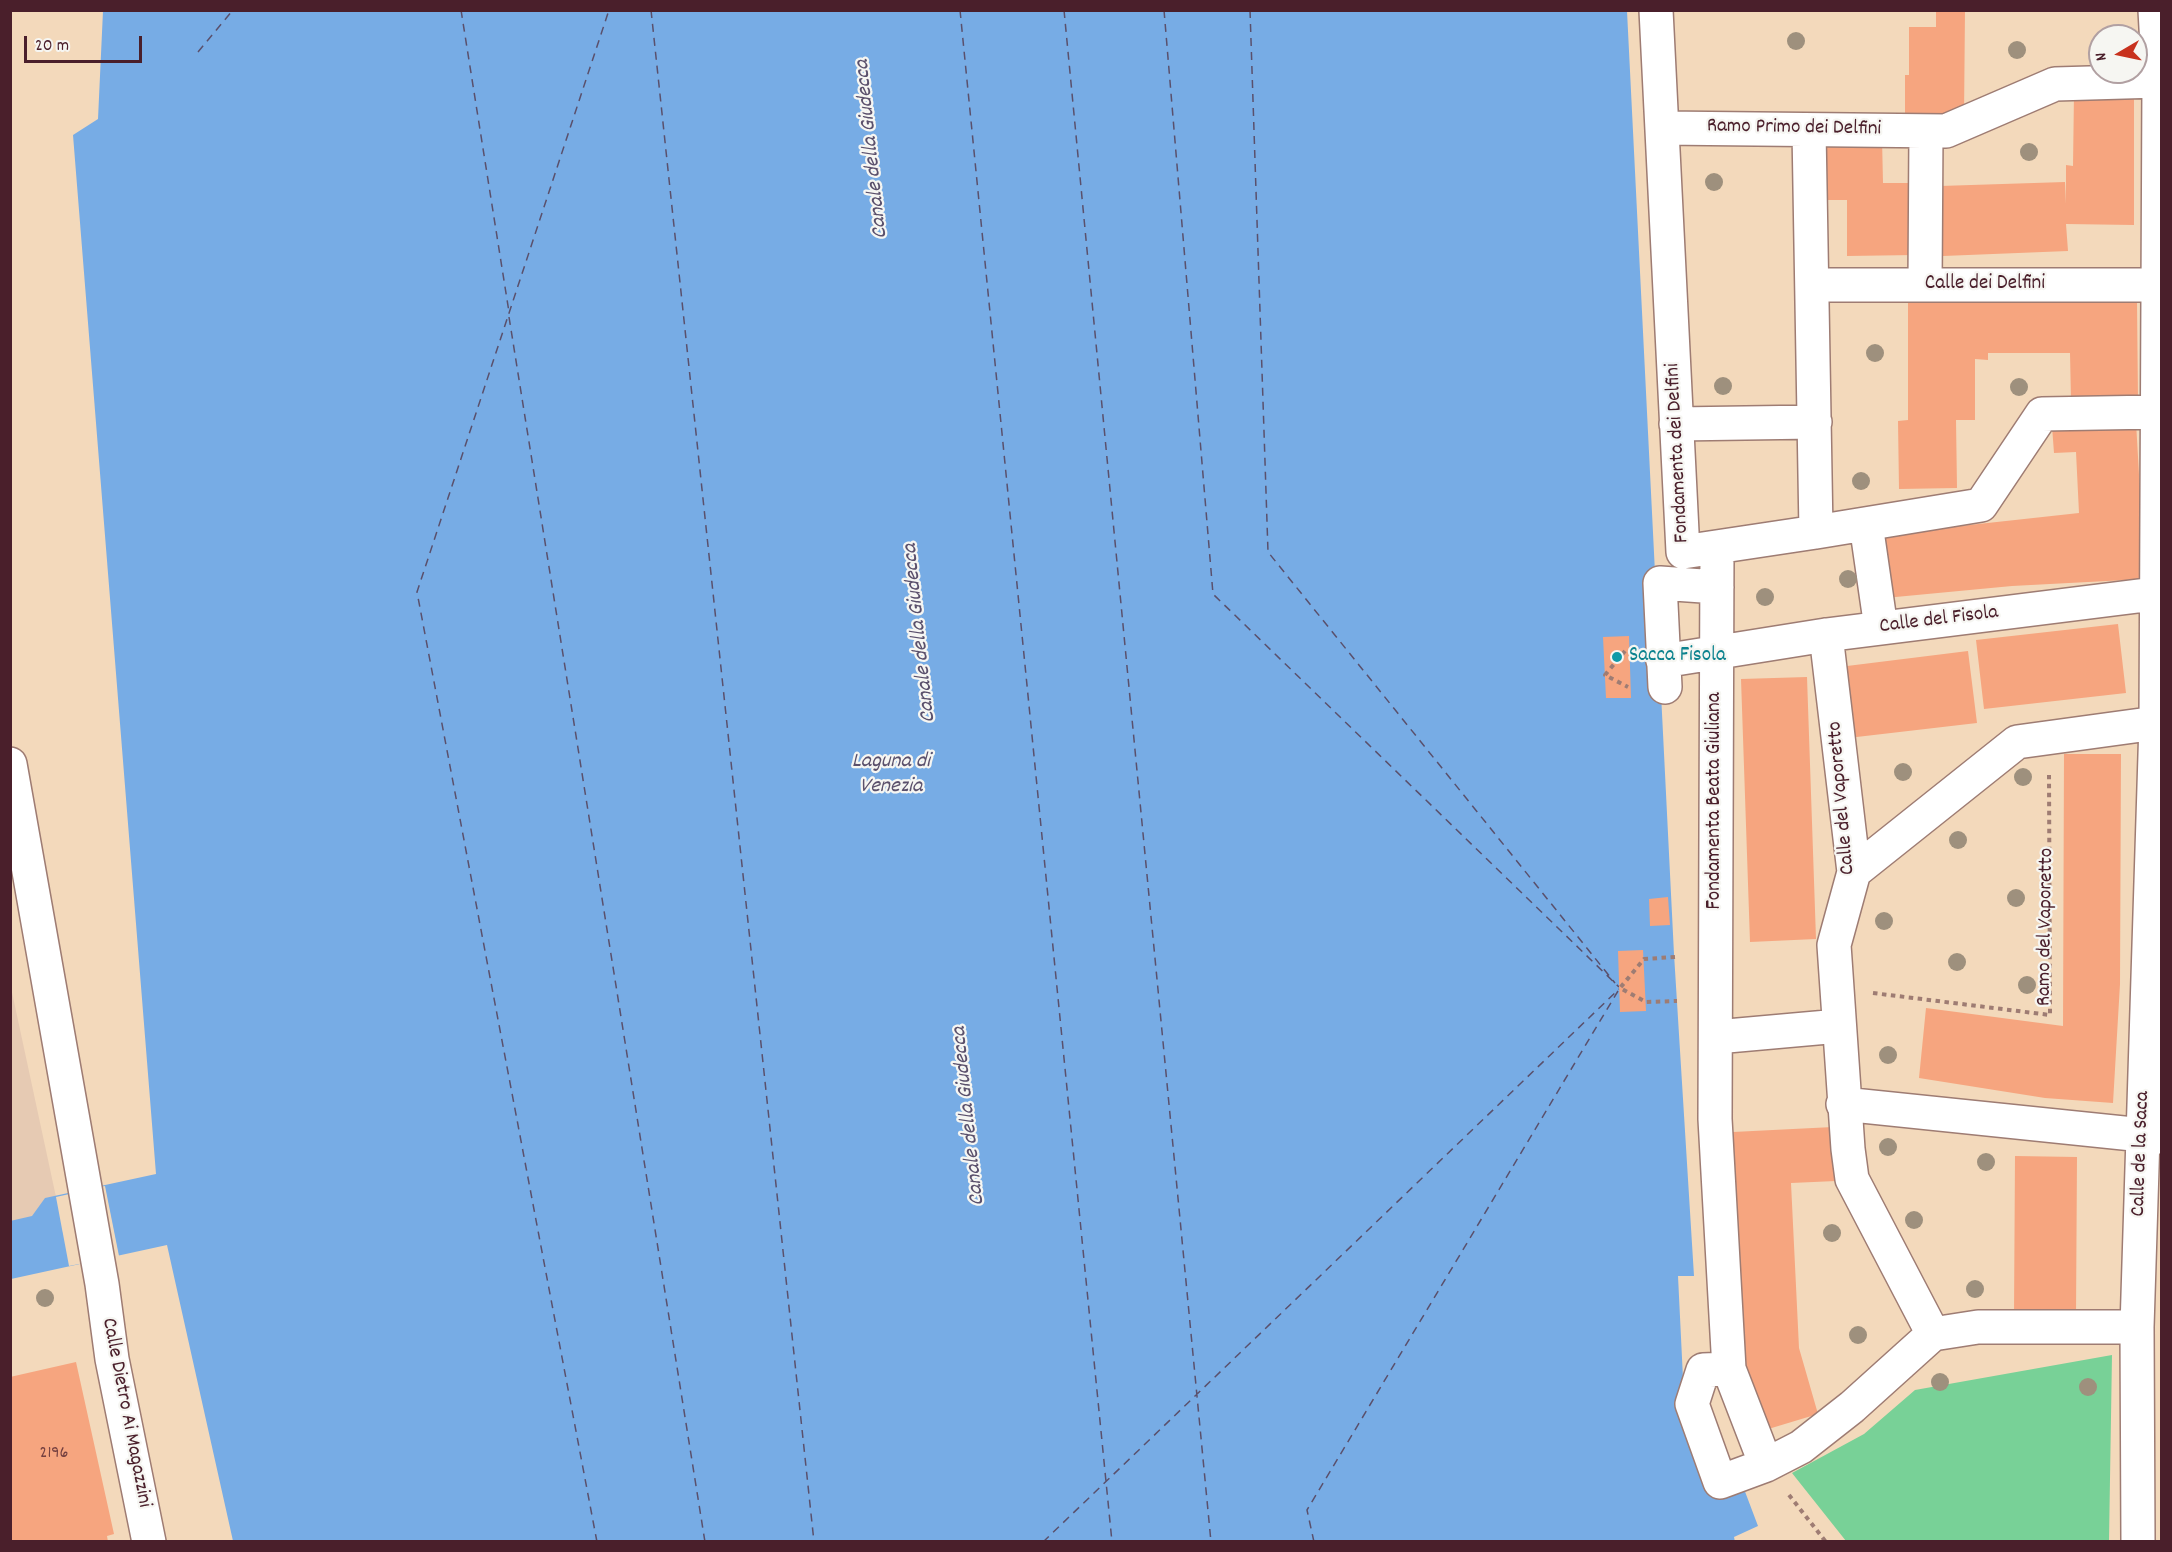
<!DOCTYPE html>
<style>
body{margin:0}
#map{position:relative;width:2172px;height:1552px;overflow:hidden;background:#f3d9bb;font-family:Dekko,sans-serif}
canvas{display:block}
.frame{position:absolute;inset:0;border:12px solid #4a1f2b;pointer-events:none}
.north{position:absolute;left:2088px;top:24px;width:60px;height:60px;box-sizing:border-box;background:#f6f6f2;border:2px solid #b1a0a2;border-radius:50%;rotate:261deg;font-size:16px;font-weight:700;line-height:24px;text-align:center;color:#4a1f2b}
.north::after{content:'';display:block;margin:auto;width:21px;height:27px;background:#c8321e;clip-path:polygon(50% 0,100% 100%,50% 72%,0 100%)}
.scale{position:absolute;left:24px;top:36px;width:118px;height:27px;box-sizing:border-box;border:3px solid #4a1f2b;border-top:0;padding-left:8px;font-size:18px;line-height:21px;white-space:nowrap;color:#4a1f2b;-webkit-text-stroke:4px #f6f6f2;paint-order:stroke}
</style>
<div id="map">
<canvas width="2172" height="1552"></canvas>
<div class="frame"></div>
<div class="north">N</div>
<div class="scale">20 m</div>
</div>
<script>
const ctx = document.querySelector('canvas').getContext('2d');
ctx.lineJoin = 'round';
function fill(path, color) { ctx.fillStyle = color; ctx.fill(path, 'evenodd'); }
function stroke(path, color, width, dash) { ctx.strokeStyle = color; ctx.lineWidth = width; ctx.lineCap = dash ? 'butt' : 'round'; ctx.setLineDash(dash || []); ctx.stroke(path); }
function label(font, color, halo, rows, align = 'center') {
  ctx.font = font + ' Dekko,sans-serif'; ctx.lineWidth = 4.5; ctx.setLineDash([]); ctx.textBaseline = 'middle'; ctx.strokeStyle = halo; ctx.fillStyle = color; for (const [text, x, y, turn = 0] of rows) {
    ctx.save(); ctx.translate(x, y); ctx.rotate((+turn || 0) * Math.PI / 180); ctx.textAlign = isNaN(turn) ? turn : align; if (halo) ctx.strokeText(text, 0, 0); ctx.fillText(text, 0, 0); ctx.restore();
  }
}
fill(new Path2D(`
 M10,983L56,1197L45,1199L32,1217L11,1221Z`), '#e6cab3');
fill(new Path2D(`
 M2112,1355L2109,1541H1846L1792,1473L1864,1434L1915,1390Z`), '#78d197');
fill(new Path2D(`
 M103,11H1627L1674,954L1694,1276H1678L1684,1399L1741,1481L1758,1526L1734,1537L1735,1542L233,1541L167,1245L11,1279L10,1221L32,1216L45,1198L156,1174L73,135L98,119Z`), '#77ace5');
fill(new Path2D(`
 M105,1186L119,1256L69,1266L56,1197Z`), '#f3d9bb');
stroke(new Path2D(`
 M461,10L509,312
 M651,10L814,1542
 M960,10L1112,1542
 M1064,10L1211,1542
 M1164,10L1213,594L1619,987
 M1250,10L1268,552L1615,983
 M198,52L233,10
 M509,317L705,1542
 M597,1542L417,592L609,10
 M1043,1542L1619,989
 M1314,1542L1307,1510L1618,991`), '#5a506c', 1.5, [8, 6]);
fill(new Path2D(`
 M1936,10H1965L1964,117L1905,114V75H1909V27H1936Z
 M2074,93H2134V225L2066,224L2068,251L1943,256L1940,186L2065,182L2066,204V165L2073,166Z
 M1882,138L1883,183H1914L1915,255L1847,256V200H1814L1813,139Z
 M1908,300L2137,301L2138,400H2071L2070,353H1988V360L1975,359V420H1956L1957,488L1899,489L1898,421L1908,420Z
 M2136,422L2145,579L2012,586L1885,598L1878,535L2079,513L2076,452L2054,453L2052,426Z
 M2118,624L2126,693L1984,709L1976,640Z
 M1629,636L1631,698H1606L1603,637Z
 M1968,651L1977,723L1848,738L1839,667Z
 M1807,677L1816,939L1750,942L1741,679Z
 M2064,754H2121L2120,984L2113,1103L2045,1098L1919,1078L1926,1008L2063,1026Z
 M1668,897L1670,925L1650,926L1649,899Z
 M1643,950L1646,1011L1620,1012L1618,951Z
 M1833,1127L1836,1181L1791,1183L1799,1348L1818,1414L1765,1430L1745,1364L1733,1132Z
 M2015,1156L2077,1157L2076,1315L2014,1314Z
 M76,1362L114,1534L107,1536L108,1542H10V1377Z`), '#f6a57f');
const pedestrian = new Path2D(`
 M1656,10L1683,552L1816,532L1809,130
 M1662,128L1946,131L2055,84L2159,81
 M1813,285H2157
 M1925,285L1926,131
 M1676,424L1815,422
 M1866,524L1881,628
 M1816,532L1981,505L2042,414L2157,412
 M1717,548L1715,1119L1729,1369L1766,1465
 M1826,635L1854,872L1834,945L1848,1149L1852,1179L1933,1334
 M1663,661L1826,635L2162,593
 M1665,687L1660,583L1717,587
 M1854,872L2017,742L2156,723
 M1716,1037L1839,1026
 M1843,1104L2162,1137
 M1729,1369L1703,1370L1692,1404L1720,1482L1766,1465L1801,1447L1852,1407L1933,1334L1978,1327H2137
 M2138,1542L2137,1327L2156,723L2159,81L2155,10`);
const minor = new Path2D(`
 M10,764L102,1284L112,1359L149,1542`);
stroke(pedestrian, '#9e7c73', 36);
stroke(minor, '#9e7c73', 36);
stroke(new Path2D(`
 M1625,651L1605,675L1628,687
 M1675,957L1644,959L1620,988L1646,1002L1677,1001
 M1873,993L2050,1015L2049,775
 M1789,1495L1826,1542`), '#9e7c73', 4, [4.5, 4.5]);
stroke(pedestrian, '#fff', 33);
stroke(minor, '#fff', 33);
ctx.fillStyle = '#9e907d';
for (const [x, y] of [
 [1796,41],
 [2017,50],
 [2029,152],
 [1714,182],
 [1875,353],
 [1723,386],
 [2019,387],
 [1861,481],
 [1848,579],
 [1765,597],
 [1903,772],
 [2023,777],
 [1958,840],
 [2016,898],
 [1884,921],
 [1957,962],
 [2027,985],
 [1888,1055],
 [1888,1147],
 [1986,1162],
 [1914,1220],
 [1832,1233],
 [1975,1289],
 [45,1298],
 [1858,1335],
 [1940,1382],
 [2088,1387]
]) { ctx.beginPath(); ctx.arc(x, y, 9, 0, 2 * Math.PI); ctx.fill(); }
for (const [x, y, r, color] of [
 [1617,657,6,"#0f9aa8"]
]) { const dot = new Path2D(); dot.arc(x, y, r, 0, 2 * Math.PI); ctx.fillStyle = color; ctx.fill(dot); stroke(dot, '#f6f6f2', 2); }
label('18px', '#754040', null, [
 ["2196",54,1455]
]);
label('21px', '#4a1f2b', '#f6f6f2', [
 ["Ramo Primo dei Delfini",1794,129,1],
 ["Calle dei Delfini",1985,285],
 ["Fondamenta dei Delfini",1679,453,-93],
 ["Calle del Fisola",1939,621,-7],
 ["Calle del Vaporetto",1843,798,-95],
 ["Fondamenta Beata Giuliana",1716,801,-90],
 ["Ramo del Vaporetto",2047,927,-89],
 ["Calle de la Saca",2142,1154,-88],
 ["Calle Dietro Ai Magazzini",125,1413,79]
]);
label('21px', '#0d838f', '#f6f6f2', [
 ["Sacca Fisola",1629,657]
], 'left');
label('italic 22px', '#5a506c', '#f6f6f2', [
 ["Canale della Giudecca",873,149,-96],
 ["Canale della Giudecca",921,633,-96],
 ["Laguna di",891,763],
 ["Venezia",891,788],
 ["Canale della Giudecca",970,1116,-96]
]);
</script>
